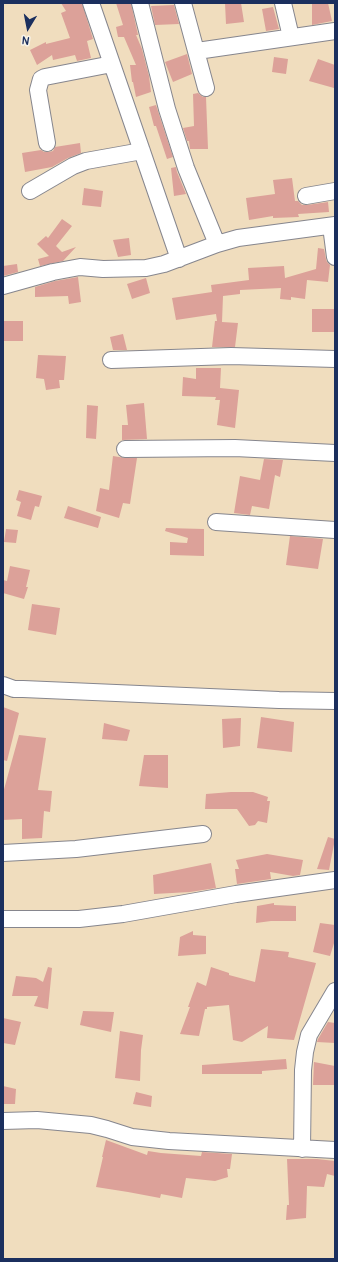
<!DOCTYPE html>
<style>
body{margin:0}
#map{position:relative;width:338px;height:1262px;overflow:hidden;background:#f0ddbe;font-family:Pangolin,sans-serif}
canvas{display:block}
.frame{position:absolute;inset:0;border:4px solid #1b2f5e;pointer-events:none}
.north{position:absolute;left:8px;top:8px;width:40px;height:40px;-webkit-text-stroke:3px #f7f3e8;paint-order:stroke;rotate:190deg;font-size:11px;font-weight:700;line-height:16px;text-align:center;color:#1b2f5e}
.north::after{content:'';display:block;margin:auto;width:14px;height:18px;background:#1b2f5e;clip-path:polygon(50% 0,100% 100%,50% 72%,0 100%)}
</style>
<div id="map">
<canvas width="338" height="1262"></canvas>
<div class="frame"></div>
<div class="north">N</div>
</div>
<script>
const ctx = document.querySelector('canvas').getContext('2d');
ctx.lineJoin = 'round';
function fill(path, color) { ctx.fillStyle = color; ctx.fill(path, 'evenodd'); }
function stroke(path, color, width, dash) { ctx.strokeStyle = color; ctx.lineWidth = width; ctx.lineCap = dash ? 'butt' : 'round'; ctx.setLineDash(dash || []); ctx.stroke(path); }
fill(new Path2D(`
 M61,3H82L93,39L87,41L91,58L77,61L75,55L53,60L52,55L37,65L30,50L46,42V44L70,38L61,13L66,11Z
 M116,3H131L138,35H136L142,49L149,76L151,92L136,97L133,82H132L130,65H136L124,37H118L116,27L123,25Z
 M225,3H241L244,22L226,24Z
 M312,3H328L332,21L312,25Z
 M174,5L179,24L155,25L151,6Z
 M273,7L279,29L266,31L262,9Z
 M187,54L192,74L173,82L165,62Z
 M274,57L288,59L286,74L272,72Z
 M318,59L335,65L334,88L309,81Z
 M198,93L203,97H206L208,149H190L189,141H187L183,128L194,126L193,94Z
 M156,105L173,157L167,159L156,126H154L149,107Z
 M80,143L81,153L68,158L52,167L25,172L22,153L41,150L44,152H49L53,151L55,147Z
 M176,167L177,172L186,194L174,196L171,168Z
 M292,178L295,201H298L302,205H307L328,202L329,212L298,214L299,217L273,218V216L249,220L246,198L275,194L273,180Z
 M84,188L103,191L101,207L82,205Z
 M62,219L72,226L56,246L62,252L76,247L63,261L40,266L38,259L49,256L37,244L46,236L48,238Z
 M129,238L131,255L118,257L113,240Z
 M318,248L324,249L326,259L327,262L330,265L328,282L307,280L305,299L291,297V300L280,299L281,288L240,290V294L223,296L222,322L238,323L235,347H212L215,321H217L216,314L176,320L172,298L212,292L211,285L249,280L248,268L284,266L285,278L316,269Z
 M17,264L18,272L3,276V266Z
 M78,277L81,302L69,304L68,296L35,297V287L55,281Z
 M146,278L150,293L132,299L127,284Z
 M312,309H335V332H312Z
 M3,321H23V341H3Z
 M123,334L127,350H113L110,337Z
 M38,355L66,356L64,380H59L60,388L46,390L44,379L36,378Z
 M196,368H221L220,388L239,390L235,428L217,425L220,400H215L216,397L182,396L183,377L196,379Z
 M144,403L147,439L122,440V425H128L126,405Z
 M87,405L98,406L96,439L86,438Z
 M113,456L125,458H137L130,504L123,503L119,518L96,511L100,488L109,490Z
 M264,459L283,460L280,477L275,475L269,509L252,506L250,515L234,513L240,476L260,480Z
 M19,490L42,496L39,507L35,506L31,520L17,516L21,502L16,500Z
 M68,506L101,517L98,528L64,518Z
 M166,528L204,529V556L170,555V542L187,543L188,538L165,531Z
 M6,529L18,530L16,543L4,542Z
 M290,536L323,539L318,569L286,565Z
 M10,566L30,570L26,587H28L24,599L3,593V580L7,581Z
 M32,604L60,608L56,635L28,630Z
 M3,707L19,713L7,761L3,760Z
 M261,717L294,722L292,752L257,748Z
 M241,718L240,746L223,748L222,719Z
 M104,723L130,730L127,741L102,739Z
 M19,735L46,738L38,790L52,791L50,812L44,811L42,838L22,839V819L3,820V793Z
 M144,755H168V788L139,786Z
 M231,792H253L268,797L267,801H270L267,823L258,821L255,825L249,826L237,809H205L206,794Z
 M328,837L335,839L329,870L317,869Z
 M267,854L303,860L300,875L293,876L270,872L271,879L237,884L235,869H239L236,860Z
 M211,863L216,888L190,892L154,894L153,875Z
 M274,903V905L296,906V921H271L256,923L257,906Z
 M320,923L335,925V940L330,956L313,952Z
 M193,931V935L206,936V954L178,956L180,937Z
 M261,949L289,952L288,957L316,963L294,1040L267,1038L268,1026L242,1042L233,1040L229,1005L207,1007V1009H205L199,1036L180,1034L190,1007H188L197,982L206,986L211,967L229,973V975L255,982Z
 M48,967L52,968L48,1009L34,1006L38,996H12L16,976L36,978L43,982Z
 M83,1011L114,1012L111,1032L80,1025Z
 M3,1018L21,1022L15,1045L3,1043Z
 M328,1022L335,1023V1043L317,1042L318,1039Z
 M120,1031L143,1035L141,1050L140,1081L115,1078Z
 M286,1059L287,1069L262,1071V1074H202V1065Z
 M314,1062L335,1066V1085H313Z
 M3,1086L16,1089L15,1104H3Z
 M136,1092L152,1096L151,1107L133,1104Z
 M106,1140L147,1155L148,1151L161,1153L201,1156L202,1152L232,1154L230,1169H227L228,1177L215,1181L186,1178L182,1198L161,1194L160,1198L128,1192L96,1187L103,1157H102Z
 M287,1159H317L335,1161V1176L327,1174L324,1187L307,1186L306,1218L286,1220L287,1205H289Z`), '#dca199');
const minor = new Path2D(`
 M91,3L179,259
 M140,3L167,109L186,168L217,244
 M183,3L206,88
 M283,3L291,37
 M197,51L335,31
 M47,143L38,90L41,79L45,77L112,64
 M30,191L73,166L86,161L142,151
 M306,196L335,191
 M331,226L335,257
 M3,286L53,272L80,267L103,269L146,268L164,264L217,244L238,238L335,225
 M111,360L231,356L335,359
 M125,449L235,448L335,453
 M216,522L335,530
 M3,685L14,689H23L279,700L335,701
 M3,853L76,849L203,834
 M3,919H79L123,914L236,894L335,880
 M3,1121L37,1120L91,1125L107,1129L132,1137L169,1141L335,1150
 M302,1149L303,1070L305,1052L309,1035L335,991`);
stroke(minor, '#86868e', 18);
stroke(minor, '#fff', 16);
</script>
